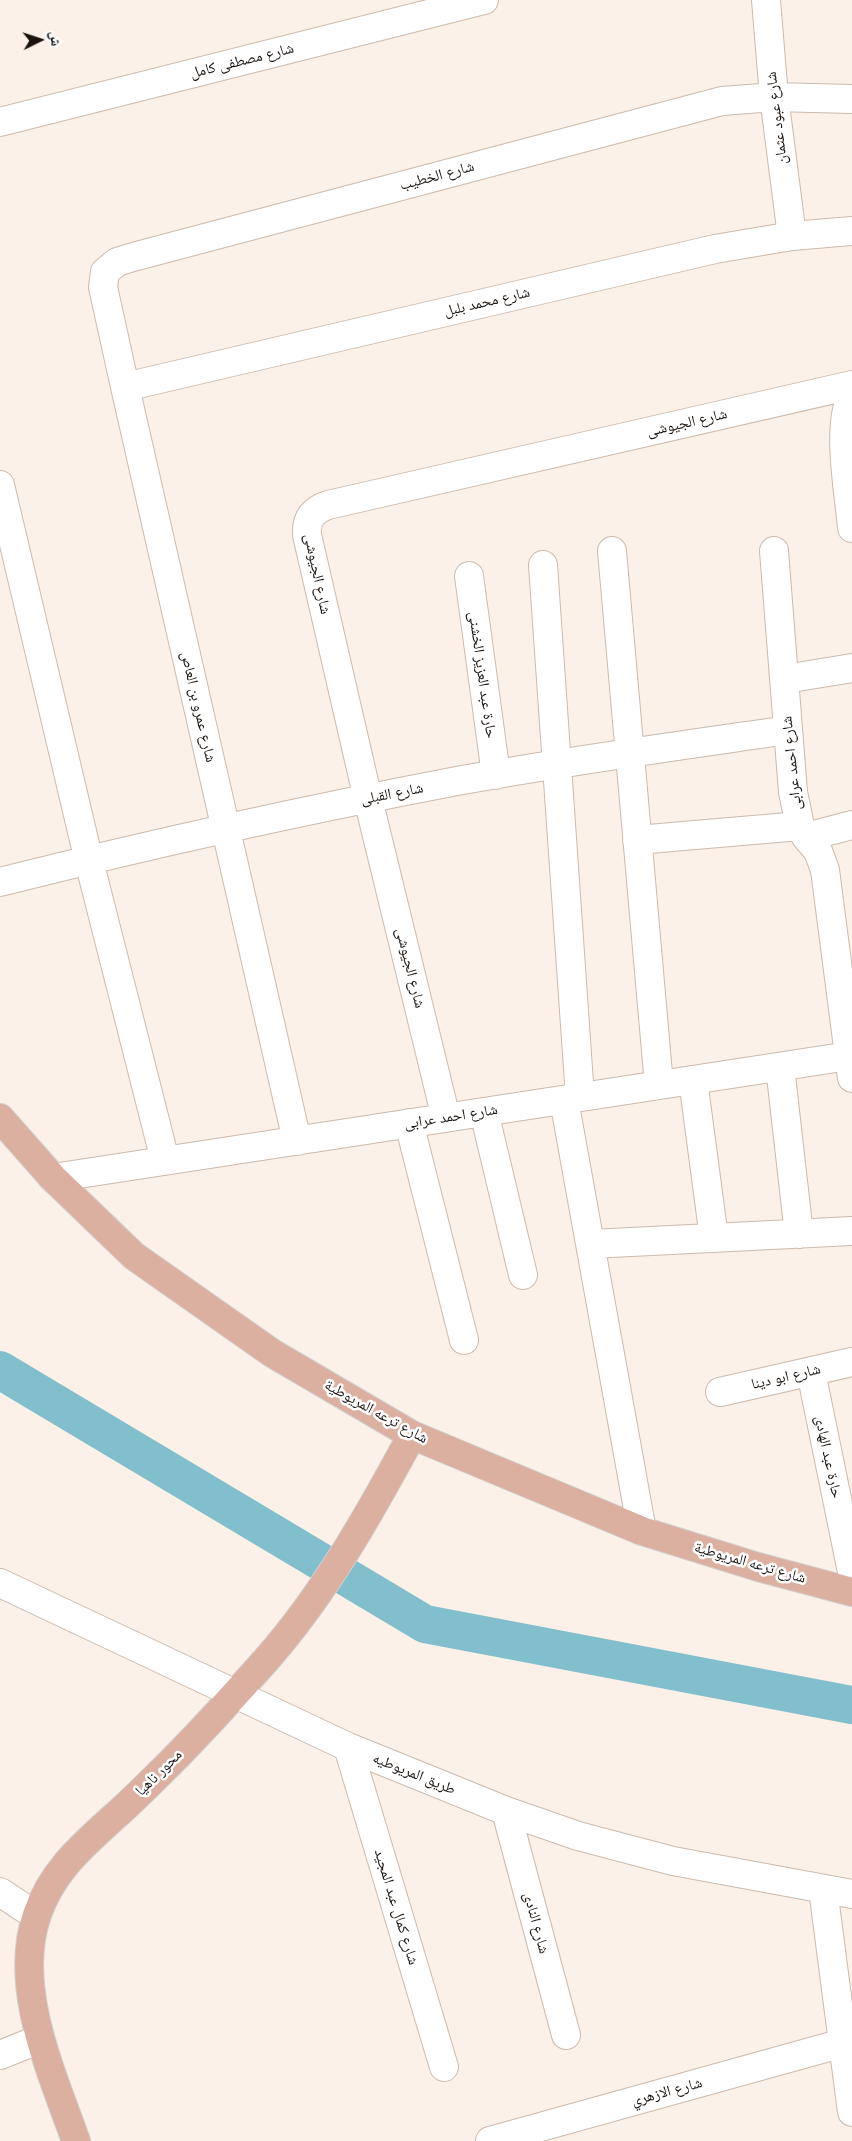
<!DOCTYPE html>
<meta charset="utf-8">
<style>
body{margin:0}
#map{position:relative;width:852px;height:2141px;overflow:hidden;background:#fcf1e8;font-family:"Fira Sans","Noto Naskh Arabic",sans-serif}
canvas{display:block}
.north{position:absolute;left:15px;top:15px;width:50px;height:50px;-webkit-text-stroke:4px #fff;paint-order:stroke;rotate:86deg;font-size:14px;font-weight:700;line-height:20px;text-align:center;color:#1a130e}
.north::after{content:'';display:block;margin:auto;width:18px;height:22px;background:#1a130e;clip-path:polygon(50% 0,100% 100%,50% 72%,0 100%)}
</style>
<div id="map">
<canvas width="852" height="2141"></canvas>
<div class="north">ش</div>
</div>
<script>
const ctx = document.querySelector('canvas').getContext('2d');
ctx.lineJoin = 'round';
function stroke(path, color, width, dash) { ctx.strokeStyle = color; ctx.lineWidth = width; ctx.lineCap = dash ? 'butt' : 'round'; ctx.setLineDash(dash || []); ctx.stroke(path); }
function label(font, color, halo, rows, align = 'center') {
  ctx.font = font + ' "Fira Sans","Noto Naskh Arabic",sans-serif'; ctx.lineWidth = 5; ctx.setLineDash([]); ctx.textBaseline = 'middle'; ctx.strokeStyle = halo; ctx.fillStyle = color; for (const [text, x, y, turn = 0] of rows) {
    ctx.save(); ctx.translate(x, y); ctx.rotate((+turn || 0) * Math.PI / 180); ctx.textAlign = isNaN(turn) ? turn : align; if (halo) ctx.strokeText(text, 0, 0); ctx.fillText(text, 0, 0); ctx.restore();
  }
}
stroke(new Path2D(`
 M0,1370L425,1624L852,1705`), '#82bfcc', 38);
const minor = new Path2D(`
 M766,0L774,97L792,236
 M0,122L484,0
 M125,387L715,249L792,236L852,231
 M852,395C836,427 849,492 852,528
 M0,485L89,861L165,1160
 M612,551L659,1085
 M774,551L793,792L800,826L806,837L818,851L825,870L852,1078
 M543,565L580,1097
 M469,576L496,775
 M785,679L852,668
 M806,837L852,825
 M637,840L800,826
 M0,882C151,844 304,810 457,781C566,761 677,746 788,730
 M780,1067L799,1234
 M693,1080L714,1238
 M564,1100L642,1531
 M484,1112L523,1275
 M446,1118L368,799L307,535C306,519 313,510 328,505L852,385
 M409,1123L464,1340
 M297,1141L125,387L103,287L105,272L117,262L133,257L722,101L774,97L852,99
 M53,1178L849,1056
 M591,1244L852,1231
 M811,1372L852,1572
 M720,1392L852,1362
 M0,1583L348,1747L506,1811L578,1836L673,1861L852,1894
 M348,1747L444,2067
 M506,1811L566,2035
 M823,1889L852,2112
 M0,1892L36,1916
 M0,2055L40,2039
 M490,2141L843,2043`);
const major = new Path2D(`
 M0,1118L53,1178L134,1256L272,1353L412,1435L642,1531L758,1567L852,1592
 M76,2141C52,2073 12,1987 37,1915C52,1871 82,1846 115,1816C131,1802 146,1787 161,1772C198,1736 232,1698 266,1660C325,1593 370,1513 412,1435`);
stroke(minor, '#ccbaac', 30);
stroke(major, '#d1d0cf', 30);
stroke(minor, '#fff', 28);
stroke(major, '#dcb0a1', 28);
label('15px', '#1a130e', '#fff', [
 ["شارع مصطفى كامل",242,61,-14],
 ["شارع عبود عثمان",777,118,-97],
 ["شارع الخطيب",437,176,-15],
 ["شارع محمد بلبل",487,302,-13],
 ["شارع الجيوشى",687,423,-13],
 ["شارع الجيوشى",317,574,78],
 ["حارة عبد العزيز الخشنى",482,675,82],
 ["شارع عمرو بن العاص",198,707,77],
 ["شارع احمد عرابى",792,763,-96],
 ["شارع القبلى",392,794,-11],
 ["شارع الجيوشى",410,968,76],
 ["شارع احمد عرابى",451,1117,-9],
 ["شارع ابو دينا",786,1377,-13],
 ["شارع ترعه المريوطية",376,1412,29],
 ["حارة عبد الهادى",828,1457,78],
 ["شارع ترعه المريوطية",750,1563,16],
 ["محور ناهيا",159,1773,-45],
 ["طريق المريوطيه",414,1774,22],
 ["شارع كمال عبد المجيد",396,1907,73],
 ["شارع النادى",536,1923,75],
 ["شارع الازهري",667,2092,-15]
]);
</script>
